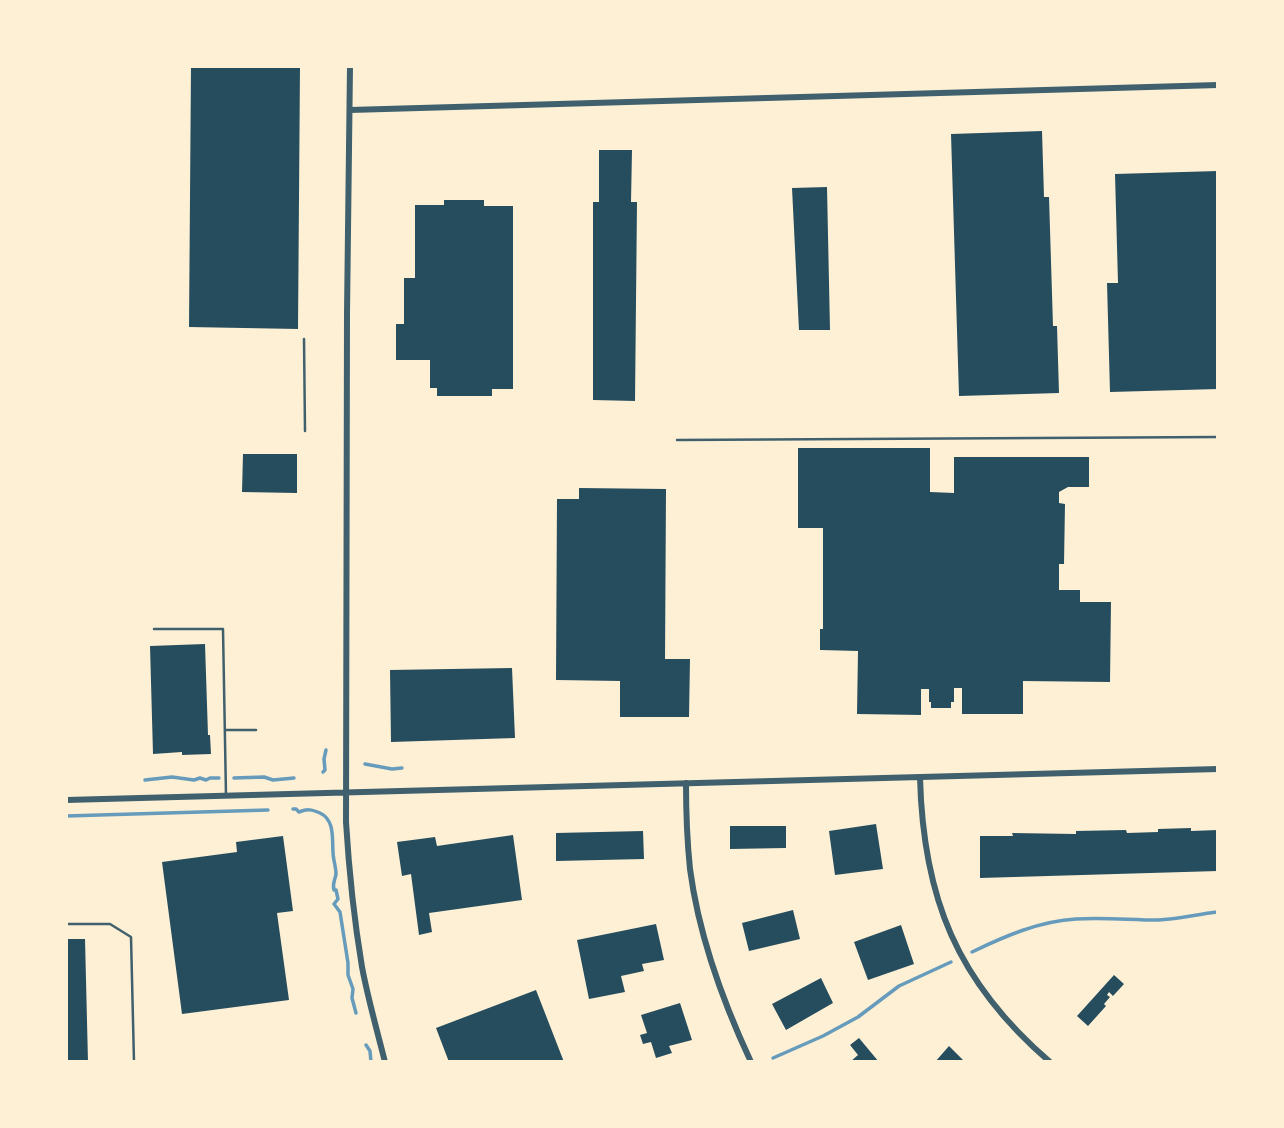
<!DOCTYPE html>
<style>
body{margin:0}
#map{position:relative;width:1284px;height:1128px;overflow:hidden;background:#fdf0d5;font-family:Lora,serif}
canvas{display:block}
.frame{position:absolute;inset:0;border:68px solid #fdf0d5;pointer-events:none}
</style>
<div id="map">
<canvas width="1284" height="1128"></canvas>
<div class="frame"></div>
</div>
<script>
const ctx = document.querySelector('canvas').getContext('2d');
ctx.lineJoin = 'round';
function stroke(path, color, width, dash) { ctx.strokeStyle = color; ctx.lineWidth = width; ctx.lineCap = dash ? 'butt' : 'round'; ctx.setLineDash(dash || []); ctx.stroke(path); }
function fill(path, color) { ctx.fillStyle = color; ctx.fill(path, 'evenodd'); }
stroke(new Path2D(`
 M365,764L392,769L402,768
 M323,772L325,770L324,759L326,750
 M234,778L264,777L273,780L294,778
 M145,780L172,777L194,780L200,778L206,780L210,778H219
 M293,809H296L299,812C307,809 311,809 320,813C335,820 332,839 333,852C333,859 336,867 336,874C335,881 332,883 334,890H336L338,899L334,904L340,912L348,963V975L353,989L352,998L356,1013
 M66,816L268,810
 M972,952C1005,936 1040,921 1076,919C1103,917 1131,920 1158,920C1178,919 1198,914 1218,912
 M366,1045L370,1051L371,1062
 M773,1058L823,1036L858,1017L899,986L951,962`), '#669bbc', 3.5);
fill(new Path2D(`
 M191,66H300L298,329L189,327Z
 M1042,131L1044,197H1049L1053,326H1057L1059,393L959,396L951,134Z
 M599,150H632L631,202H637L635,401L593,400V202H599Z
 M1218,171V389L1110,392L1107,283H1118L1115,174Z
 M827,187L830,330H799L792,188Z
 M444,200H484V206H513V389H492V396H437V388H430V360H396V324H404V278H415V205H444Z
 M798,448H930V492L954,493V457H1089V487H1068L1059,492V503L1065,504L1064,564H1059V590H1080V602H1111L1110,682L1023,681V714H962V688H954V702H951V708H931V702H929V689H921V715L857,714L858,651L820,650V629H823V528H798Z
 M243,454H297V493L242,492Z
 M579,488L666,489L665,659H690L689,717H620V681L556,680L557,499H579Z
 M205,644L208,735H210L211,754L182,755V752L153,754L150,646Z
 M512,668L515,738L391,742L390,670Z
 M876,824L883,869L835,875L829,831Z
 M730,826H786V848L730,849Z
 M1191,828V831L1218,830V871L980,878V836H1013L1012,833L1076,834V831L1126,830L1127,833L1158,832V829Z
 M643,831L644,859L556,861V833Z
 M513,835L522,900L429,913L432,932L419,935L411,874L402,876L397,842L435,837L437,846Z
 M283,836L293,911L277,913L289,1000L182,1014L162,862L237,852L236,842Z
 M793,910L800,939L749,951L742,923Z
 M656,924L664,960L642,964L644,971L621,976L625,992L589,999L577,940Z
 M901,925L914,964L868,980L854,942Z
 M66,939H85L88,1062H66Z
 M1114,975L1124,984L1113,996L1109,992L1107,995L1110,997L1104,1004L1106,1006L1088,1026L1077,1016Z
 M821,978L833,1003L786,1030L772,1004Z
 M536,990L564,1062H449L436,1028Z
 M680,1003L692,1040L669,1046L672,1053L656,1058L651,1042L643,1044L640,1035L647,1033L641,1015Z
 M859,1038L879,1062H850L858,1055L850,1045Z
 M949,1046L965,1062H935Z`), '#264d5e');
stroke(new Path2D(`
 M304,339L305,431
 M677,440L1218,437
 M154,629H223L226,796
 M225,730H256
 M66,924H110L131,937L134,1062`), '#3f606c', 2.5);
stroke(new Path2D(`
 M350,66L347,313L346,822C349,871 354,919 362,967C368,999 377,1030 385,1062
 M350,110L1218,85
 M920,777C923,898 957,982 1050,1062
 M686,783C686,812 687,840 690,869C699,937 722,1000 751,1062
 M66,800L1218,769`), '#3f606c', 6);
</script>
